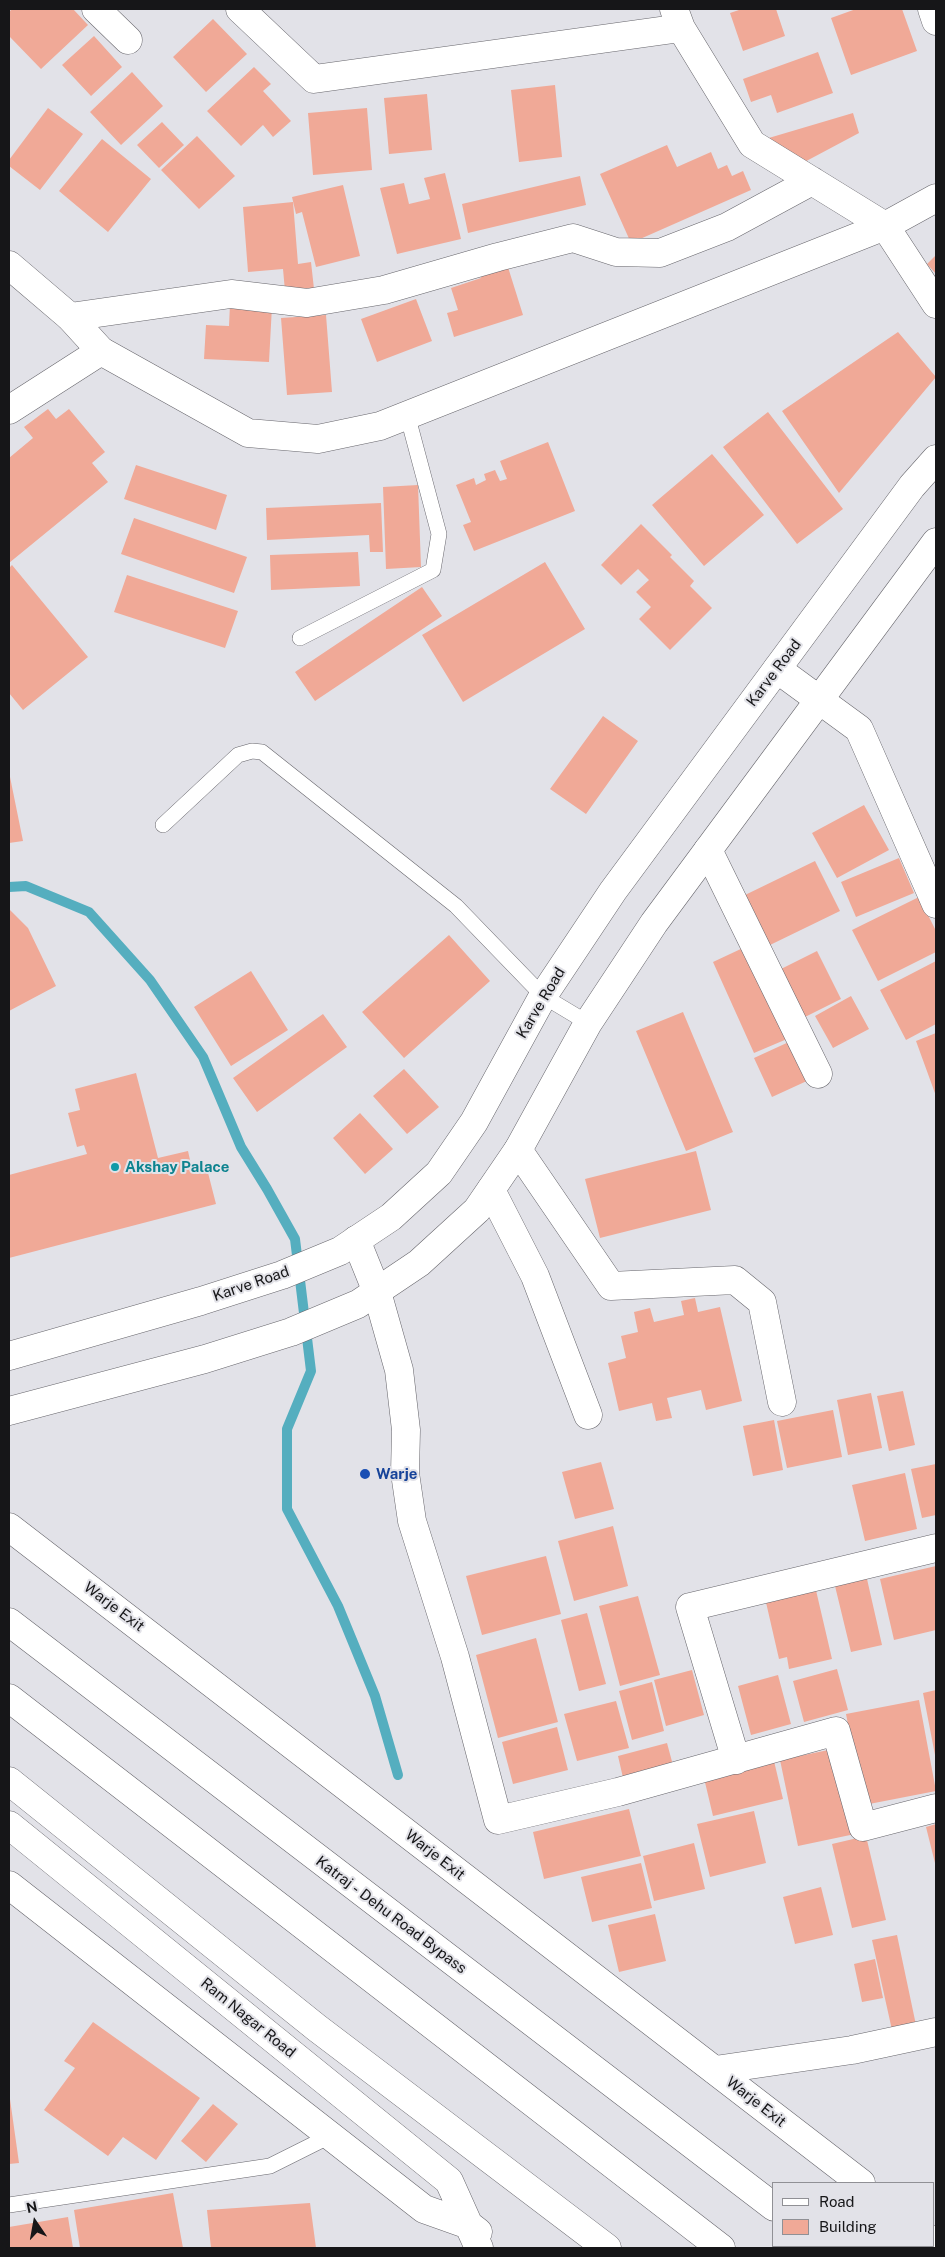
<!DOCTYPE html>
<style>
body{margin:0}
#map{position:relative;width:945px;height:2257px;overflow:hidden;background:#e2e2e8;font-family:"Public Sans",sans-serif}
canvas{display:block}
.frame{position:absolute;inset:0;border:10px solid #161618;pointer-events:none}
.legend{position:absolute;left:772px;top:2182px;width:162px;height:65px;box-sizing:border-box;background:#e2e2e8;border:1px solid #909095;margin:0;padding:6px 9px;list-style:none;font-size:15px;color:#161618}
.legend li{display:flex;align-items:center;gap:10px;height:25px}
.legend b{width:25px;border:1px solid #909095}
.north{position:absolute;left:10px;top:2197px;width:50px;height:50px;-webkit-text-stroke:4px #e2e2e8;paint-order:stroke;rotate:348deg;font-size:14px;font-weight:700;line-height:20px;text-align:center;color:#161618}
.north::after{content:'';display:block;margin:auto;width:18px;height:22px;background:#161618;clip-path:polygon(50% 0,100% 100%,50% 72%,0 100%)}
</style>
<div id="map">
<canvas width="945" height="2257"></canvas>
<div class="frame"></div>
<ul class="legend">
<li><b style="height:6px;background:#fff"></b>Road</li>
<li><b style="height:14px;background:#f0a997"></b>Building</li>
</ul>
<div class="north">N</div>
</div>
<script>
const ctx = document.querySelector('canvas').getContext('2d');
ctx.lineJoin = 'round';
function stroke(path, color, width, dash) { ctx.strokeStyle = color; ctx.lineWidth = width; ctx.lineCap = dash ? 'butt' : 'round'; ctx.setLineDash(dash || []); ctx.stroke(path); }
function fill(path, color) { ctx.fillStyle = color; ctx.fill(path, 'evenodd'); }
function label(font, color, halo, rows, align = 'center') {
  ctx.font = font + ' "Public Sans",sans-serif'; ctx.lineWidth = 4; ctx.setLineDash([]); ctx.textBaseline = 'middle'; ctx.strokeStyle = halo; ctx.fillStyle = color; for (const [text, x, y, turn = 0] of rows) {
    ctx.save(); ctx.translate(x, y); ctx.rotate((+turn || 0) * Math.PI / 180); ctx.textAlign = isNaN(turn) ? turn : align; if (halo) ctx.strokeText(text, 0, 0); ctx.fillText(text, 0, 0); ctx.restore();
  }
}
stroke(new Path2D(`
 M9,887L26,886L89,912L150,980L203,1057L241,1147L267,1189L295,1239L311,1371L287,1429V1509L338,1606L375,1696L398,1775`), '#55aebf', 10);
fill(new Path2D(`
 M12,9H73L88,25L41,69L9,36V12Z
 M742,9H776L785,36L743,51L730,13Z
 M856,9H902L917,51L851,75L831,18Z
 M213,19L247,54L206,92L173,57Z
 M94,36L122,67L91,96L62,65Z
 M818,52L833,93L777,113L771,95L751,102L743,79Z
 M254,67L271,84L263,91L291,121L273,137L263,125L241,146L207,111Z
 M132,72L163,106L121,145L90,112Z
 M555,85L562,157L519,162L511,90Z
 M427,94L432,150L389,154L384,98Z
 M48,108L83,134L40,190L9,166V160Z
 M367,108L372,170L313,175L308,113Z
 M853,113L859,133L797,166L762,140Z
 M162,122L184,145L159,168L137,145Z
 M197,136L235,176L199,209L161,170Z
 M102,139L151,179L108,232L59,191Z
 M667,145L677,167L711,152L718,169L727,165L732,176L743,171L751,190L631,243L600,174Z
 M445,173L461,239L397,254L380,188L404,183L409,204L430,199L424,178Z
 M580,176L586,205L468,233L462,204Z
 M343,185L360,256L316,267L302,212L296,214L292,197Z
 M293,202L298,264L311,262L314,289L285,291L283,269L248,272L243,207Z
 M936,255V274L927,264Z
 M507,264L523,315L454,337L447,313L458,310L451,288L481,278L479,273Z
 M416,299L432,341L377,362L361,319Z
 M230,304L272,306L269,362L204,359L206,325L229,326Z
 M326,315L332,392L287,395L281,318Z
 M898,332L936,377L839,493L782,411Z
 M48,409L56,419L69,409L105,452L92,463L108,482L9,563V458L33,438L24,427Z
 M768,412L843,509L797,544L723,447Z
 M548,442L575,511L474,551L463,525L471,522L456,485L474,478L476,485L486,480L484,474L495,470L500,481L507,479L500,461Z
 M712,454L764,515L704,566L652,505Z
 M136,465L227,495L216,530L124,499Z
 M418,485L421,567L386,569L383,487Z
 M381,503L383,552H370L369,535L267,540L266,508Z
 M134,518L247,557L234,593L121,554Z
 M641,524L672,555L670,557L694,581L690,586L712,608L670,650L639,619L651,607L636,592L649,580L638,569L621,585L601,565Z
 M358,552L360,586L271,590L270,555Z
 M545,562L585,629L463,702L422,635Z
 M12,565L88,657L23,710L9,693V568Z
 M127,575L238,611L225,648L114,612Z
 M422,587L442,616L315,701L295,672Z
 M603,716L638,741L586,814L550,789Z
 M9,772L23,841L9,843Z
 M864,805L889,850L837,878L812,833Z
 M899,858L914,893L856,917L841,882Z
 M815,861L840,911L770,945L745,895Z
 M919,897L936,931V952L878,981L852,930Z
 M9,909L28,928L56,986L9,1011Z
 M449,935L490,981L404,1058L362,1012Z
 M745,947L787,1039L754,1053L713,962Z
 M817,951L841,999L805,1017L781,969Z
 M936,961V1024L906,1040L880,990Z
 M251,971L288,1030L231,1066L194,1007Z
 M851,996L869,1029L833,1048L815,1016Z
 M683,1012L733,1132L686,1151L636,1031Z
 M323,1014L347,1047L257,1112L233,1078Z
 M936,1033V1096L916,1041Z
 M791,1041L809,1080L772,1097L754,1058Z
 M404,1069L439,1107L407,1134L373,1096Z
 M136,1073L158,1158L188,1151L192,1169L206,1165L216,1204L9,1258V1175L87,1154L84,1145L77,1147L68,1113L80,1110L75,1089Z
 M360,1113L393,1149L365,1174L333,1138Z
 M696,1151L711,1210L600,1238L585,1179Z
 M695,1298L698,1312L720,1307L742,1401L706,1410L701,1390L667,1398L672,1418L656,1421L652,1403L619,1411L608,1363L626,1358L621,1336L638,1332L634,1312L650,1308L654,1322L684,1315L681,1301Z
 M903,1391L915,1445L889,1451L877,1396Z
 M871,1393L882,1448L848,1455L837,1400Z
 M833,1410L842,1457L787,1468L777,1421Z
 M774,1420L783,1470L753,1476L743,1426Z
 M601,1462L614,1509L575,1519L562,1472Z
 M936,1464V1515L922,1518L911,1469Z
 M905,1473L917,1529L865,1541L852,1485Z
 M613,1526L628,1586L574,1601L558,1541Z
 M546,1556L561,1614L482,1635L466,1576Z
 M936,1566V1630L894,1640L880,1579Z
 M867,1579L882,1645L851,1652L835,1586Z
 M815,1586L832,1659L789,1669L787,1657L779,1659L765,1598Z
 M638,1596L660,1675L620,1686L599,1606Z
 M587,1613L606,1684L579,1691L561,1620Z
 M536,1638L558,1722L498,1738L476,1655Z
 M837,1669L848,1710L804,1722L793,1681Z
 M692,1670L704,1715L666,1726L654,1680Z
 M778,1675L791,1724L751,1735L738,1686Z
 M652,1682L664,1731L632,1740L619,1691Z
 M936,1690V1755H935L923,1693Z
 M919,1700L936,1791L864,1805L846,1714Z
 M616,1701L629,1748L577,1761L564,1714Z
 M557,1727L568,1770L513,1784L502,1742Z
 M667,1743L674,1769L624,1782L618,1756Z
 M838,1748L855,1834L798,1846L780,1760Z
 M774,1761L783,1799L713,1816L704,1778Z
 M629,1809L641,1856L544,1879L533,1832Z
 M754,1811L766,1863L710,1877L697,1824Z
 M936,1824V1867L926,1827Z
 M866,1836L886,1920L852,1928L832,1844Z
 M694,1843L705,1889L654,1901L643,1856Z
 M641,1863L652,1908L592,1922L581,1877Z
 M821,1887L833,1935L795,1944L783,1897Z
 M655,1914L666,1961L619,1972L608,1925Z
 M897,1935L916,2025L892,2030L872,1940Z
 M875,1959L883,1998L862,2002L854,1964Z
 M93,2022L200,2098L156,2160L123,2137L108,2156L44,2110L75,2068L64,2061Z
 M9,2092L19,2163L9,2164Z
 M213,2104L238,2124L206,2162L181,2141Z
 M173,2193L183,2248H80L74,2210Z
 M310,2203L316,2248H211L207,2210Z
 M68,2217L73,2248H9V2227Z`), '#f0a997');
const service = new Path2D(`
 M300,638L433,570L439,534L407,414
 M163,825L238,755L252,751L262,752L456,906L543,996L588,1023
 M9,2205L270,2166L330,2136`);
const minor = new Path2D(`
 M96,9L128,40
 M240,9L314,79L681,28
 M674,9L681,28L752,144L885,226L936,304
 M932,9L936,21
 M70,317L231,294L307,303L384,290L498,257L573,238L616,252L660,253L727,227L812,181
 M9,410L101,351
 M777,669L859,729L936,904
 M708,850L818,1074
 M518,1150L611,1286L735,1280L762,1302L782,1402
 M491,1190L535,1276L588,1415
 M356,1240L377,1292L399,1370L406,1430L405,1473L412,1521L455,1657L498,1820L618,1792L836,1731L863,1827L936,1808
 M736,1760L690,1607L936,1548
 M715,2070L852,2050L936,2032`);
const tertiary = new Path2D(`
 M9,265L70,317L101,351L248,433L318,439L380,426L885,226L936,198
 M9,1527L861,2183
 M9,1781L317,2028L607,2248
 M9,1825L449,2181L479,2248
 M9,1885L424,2209L469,2225L478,2232
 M934,2240L936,2242`);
const primary = new Path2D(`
 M9,1356L201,1301L282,1275L340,1251L391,1217L439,1173L474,1122L543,996L613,891L912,486L936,459
 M9,1411L205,1359L291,1332L358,1304L419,1263L477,1210L518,1150L588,1023L654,923L936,542`);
const trunk = new Path2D(`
 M9,1622L774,2207
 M9,1698L721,2248
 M824,2246L828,2248`);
stroke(service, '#67666c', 16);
stroke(minor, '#67666c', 29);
stroke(tertiary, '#67666c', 29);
stroke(primary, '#67666c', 29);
stroke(trunk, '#67666c', 29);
stroke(service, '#fff', 15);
stroke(minor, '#fff', 28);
stroke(tertiary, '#fff', 28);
stroke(primary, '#fff', 28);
stroke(trunk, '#fff', 28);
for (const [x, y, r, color] of [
 [115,1167,5,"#0f9aa8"],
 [365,1474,6,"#1a4fb4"]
]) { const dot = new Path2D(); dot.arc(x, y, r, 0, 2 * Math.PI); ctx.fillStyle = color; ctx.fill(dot); stroke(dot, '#e2e2e8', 2); }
label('15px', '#161618', '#e2e2e8', [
 ["Karve Road",774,673,-53],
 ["Karve Road",541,1003,-59],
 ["Karve Road",251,1284,-19],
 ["Warje Exit",114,1607,37],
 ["Warje Exit",435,1855,38],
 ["Katraj - Dehu Road Bypass",391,1915,37],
 ["Ram Nagar Road",248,2018,39],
 ["Warje Exit",756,2102,38]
]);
label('bold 15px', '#0d838f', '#e2e2e8', [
 ["Akshay Palace",125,1167]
], 'left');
label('bold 15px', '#164399', '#e2e2e8', [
 ["Warje",376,1474]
], 'left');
</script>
